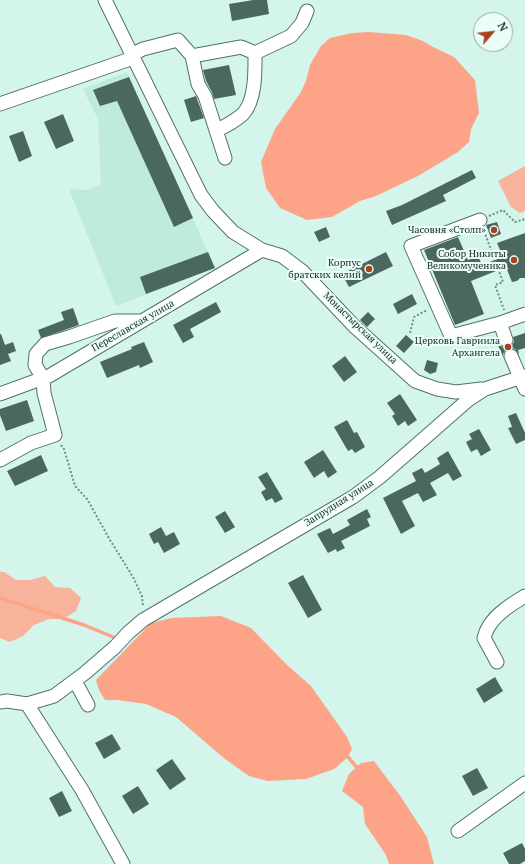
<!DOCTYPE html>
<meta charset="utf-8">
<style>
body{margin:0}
#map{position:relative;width:525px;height:864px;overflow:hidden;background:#d3f5eb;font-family:"PT Serif",serif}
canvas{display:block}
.north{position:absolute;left:473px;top:12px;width:40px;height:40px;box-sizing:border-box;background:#ebfff9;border:1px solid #97a8a3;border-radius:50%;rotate:62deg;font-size:11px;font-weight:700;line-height:16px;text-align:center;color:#182522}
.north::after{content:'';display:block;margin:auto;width:14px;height:18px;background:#a8411e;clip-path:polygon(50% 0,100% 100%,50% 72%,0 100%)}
</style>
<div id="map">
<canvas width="525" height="864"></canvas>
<div class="north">N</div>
</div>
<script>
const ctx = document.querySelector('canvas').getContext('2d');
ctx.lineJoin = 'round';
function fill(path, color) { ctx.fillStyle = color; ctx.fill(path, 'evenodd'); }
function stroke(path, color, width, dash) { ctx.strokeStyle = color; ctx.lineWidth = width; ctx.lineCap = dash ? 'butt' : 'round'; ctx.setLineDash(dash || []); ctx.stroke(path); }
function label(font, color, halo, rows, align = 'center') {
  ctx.font = font + ' "PT Serif",serif'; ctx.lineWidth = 4; ctx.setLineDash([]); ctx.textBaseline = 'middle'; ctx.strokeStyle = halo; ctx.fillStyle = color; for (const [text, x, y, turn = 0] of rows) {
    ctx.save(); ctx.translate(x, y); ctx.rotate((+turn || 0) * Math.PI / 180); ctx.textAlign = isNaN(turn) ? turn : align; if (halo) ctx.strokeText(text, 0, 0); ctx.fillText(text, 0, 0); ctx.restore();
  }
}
fill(new Path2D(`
 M127,72L215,268L116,306L69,189L88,190L101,185L98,119L83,89Z`), '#bfeade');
fill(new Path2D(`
 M525,166V211L520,213L511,207L498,181Z
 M0,572H4L16,580H30L45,576L55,587L70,588L81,598L76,611L63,619H49L34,625L23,636L10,642L0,638Z`), '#f8b39c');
fill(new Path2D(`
 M369,32L406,35L423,41L433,47L454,57L475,80L479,113L471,129L469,142L458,152L418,176L376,196L360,201L332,217L307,220L280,208L266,188L261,162L275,129L301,92L306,81L310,65L321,46L330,38L352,33Z
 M221,616L251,628L287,665L311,686L347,737L352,749L348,757L334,769L306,779L268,781L249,776L225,759L176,717L146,704L117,700H105L99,690L96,680L151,623L172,618Z
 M374,761L401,797L427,837L434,864H389L386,855L365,824L363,807L342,791L349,774L361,763Z`), '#fda387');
stroke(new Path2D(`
 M0,598L84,625L118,639
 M346,755L348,757L359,770`), '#fda387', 3.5);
fill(new Path2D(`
 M253,0H267L269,14L232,21L229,4Z
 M229,65L236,95L214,99L212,92L206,81L203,70Z
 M129,77L193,218L174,227L117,101L100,106L93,90Z
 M196,96L204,118L191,122L184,100Z
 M63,114L74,141L56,149L44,122Z
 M23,131L32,156L19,162L9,136Z
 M472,170L476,178L443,195L446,201L392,225L386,211L402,205Z
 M497,222L501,234L491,238L486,225Z
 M326,227L330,237L319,242L314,232Z
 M525,233V278H520L517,281L512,282L506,267L471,281L484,314L455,325L424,250L458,237L468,260L478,256L482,265L503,257L497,243Z
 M208,252L215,268L146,294L140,277Z
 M386,252L393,266L349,287L342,274Z
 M412,294L417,304L398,314L393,304Z
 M216,302L221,312L190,329L194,337L183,343L173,325Z
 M73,308L79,325L41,338L38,330L64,320L61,312Z
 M368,312L375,319L367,327L360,320Z
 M525,333V348L518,350L519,353V354L515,349L512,348L508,349L504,352L503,355L504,359L497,343H498L501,346L504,348L509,347L512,345L514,342L513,337Z
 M0,334H1L5,345L13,342L16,351L8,354L11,361L0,365Z
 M406,335L414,342L404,353L396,346Z
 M144,342L153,362L140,368L139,365L107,378L100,362L132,349L131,347Z
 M345,356L357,372L344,382L332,366Z
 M427,360L438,363L436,372L430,374L424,370Z
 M400,394L417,420L408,426L405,421L398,426L392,416L395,414L387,403Z
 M27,400L34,421L6,431L0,415V409Z
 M516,413L525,433V440L516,444L508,428L512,427L508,416Z
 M347,420L354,433L357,432L365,447L355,453L352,449L348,451L334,427Z
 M479,429L491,450L481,456L477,449L471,452L466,442L472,439L469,434Z
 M323,450L337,472L328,478L324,471L314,478L304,462Z
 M448,451L462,476L453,481L448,473L430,483L437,495L423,502L418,493L402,501L415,526L401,534L383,498L416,481L412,473L422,468L425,473L440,464L437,458Z
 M41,455L48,471L15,486L7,471Z
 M267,472L283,499L275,503L272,498L266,501L261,492L266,489L258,477Z
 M367,509L371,517L367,519L370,526L341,541L345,548L337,552L336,549L328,553L317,534L330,528L333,534L350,525L347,520Z
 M225,511L235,527L225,533L215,517Z
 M161,527L166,536L174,532L180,544L164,553L158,542L154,544L149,534Z
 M303,575L322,610L308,618L288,583Z
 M495,677L503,691L484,703L476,689Z
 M112,734L121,749L104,759L95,743Z
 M172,759L186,779L170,790L156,770Z
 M477,768L488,788L473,796L462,776Z
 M138,786L149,804L133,814L122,796Z
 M62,791L72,811L59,817L49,798Z
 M522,843L525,849V861L520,864H509L503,853Z`), '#4a6860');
const minor = new Path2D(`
 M105,0L201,195L213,211L233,232L262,250L282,256L302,271L355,327L415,381L437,389L456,392L481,389
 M131,55L143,49L178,40L192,56L241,47L255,53L291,36L302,23L307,11
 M192,56L198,84L205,96L225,158
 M0,104L133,58
 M217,130C226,126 235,121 243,114C256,100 255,71 255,53
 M480,220L411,246L451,336L500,323L525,314
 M500,323L506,340
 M511,356L525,389
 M0,394L49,376L262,250
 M0,460L31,443L55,435L44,393L43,378L35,365L36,354L45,344L69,337L115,321H141
 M497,662L484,638C485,634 487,629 489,626C497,613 512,604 525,596
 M75,681L88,705
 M0,702L7,701L27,704L54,696L85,673L115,647L128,633L143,620L353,497L380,477L468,400L485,389L525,376
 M27,704L82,790L123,864
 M458,831L525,783`);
stroke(minor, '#537169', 15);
stroke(new Path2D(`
 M489,216L503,210L515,222L525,219
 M484,231L503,282L495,285L504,310
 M410,333L414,317L427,310
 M419,344L426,345L440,340
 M61,445L64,449L75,486L87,499L110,540L133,577L142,596L143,607`), '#758c86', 2, [2, 2]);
stroke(minor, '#fff', 13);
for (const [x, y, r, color] of [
 [494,230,4,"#a8411e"],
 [514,260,4,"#a8411e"],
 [369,269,4,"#a8411e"],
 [508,347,4,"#a8411e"]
]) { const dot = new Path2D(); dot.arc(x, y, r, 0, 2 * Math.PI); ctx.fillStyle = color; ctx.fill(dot); stroke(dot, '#ebfff9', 1.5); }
label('10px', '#182522', '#ebfff9', [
 ["Часовня «Столп»",486,230],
 ["Собор Никиты",506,254],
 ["Великомученика",506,266],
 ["Корпус",361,263],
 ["братских келий",361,275],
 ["Церковь Гавриила",500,341],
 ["Архангела",500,353]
], 'right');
label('10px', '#182522', '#ebfff9', [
 ["Переславская улица",133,326,-30],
 ["Монастырская улица",360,328,44],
 ["Запрудная улица",339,503,-32]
]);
</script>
